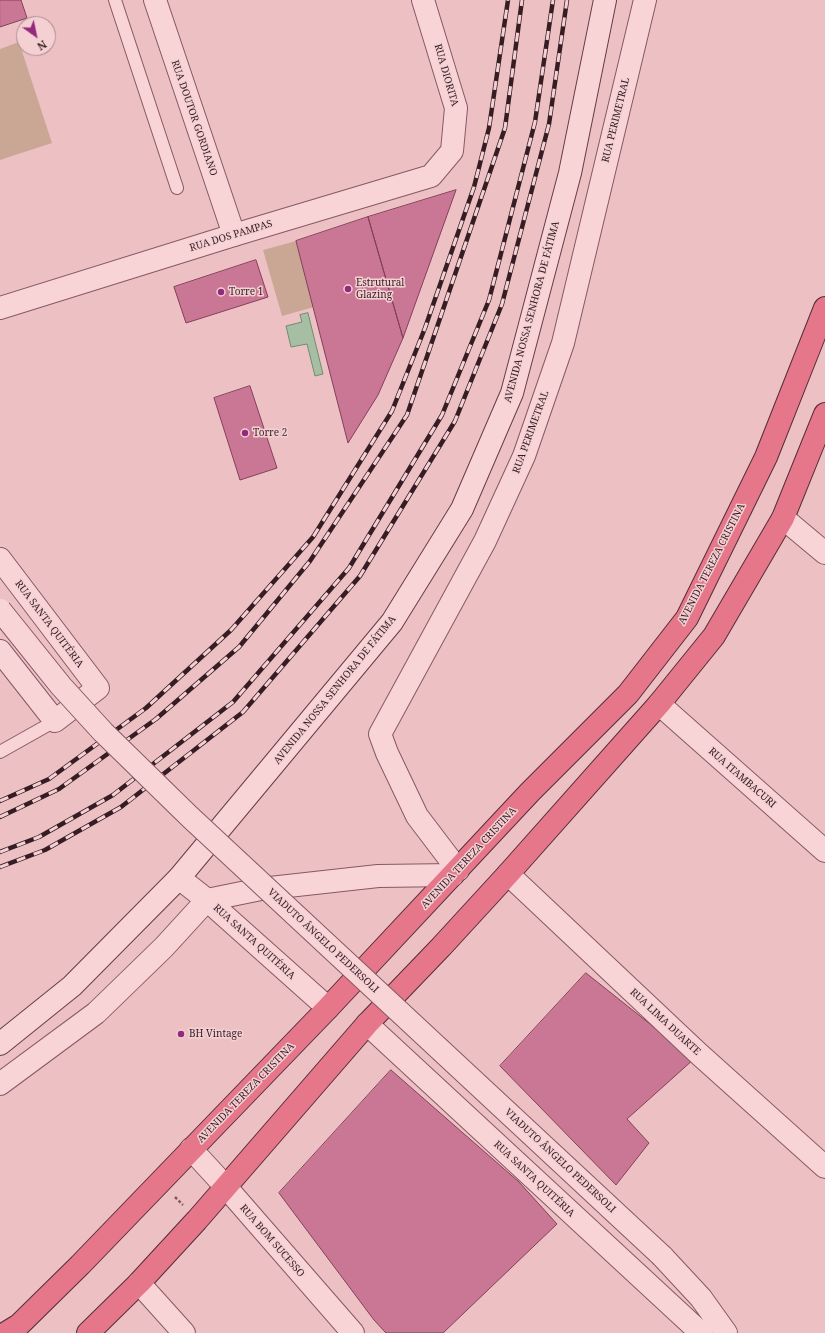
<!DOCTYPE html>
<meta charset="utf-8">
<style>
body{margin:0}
#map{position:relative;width:825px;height:1333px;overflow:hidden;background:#edc1c4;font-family:"Noto Serif",serif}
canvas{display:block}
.north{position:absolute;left:16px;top:16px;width:40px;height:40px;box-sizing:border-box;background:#f4d0d3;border:1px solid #a8888d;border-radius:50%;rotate:147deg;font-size:11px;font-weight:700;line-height:16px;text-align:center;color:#361d24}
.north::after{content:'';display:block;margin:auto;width:14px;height:18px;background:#932a7d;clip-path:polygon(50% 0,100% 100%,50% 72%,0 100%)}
</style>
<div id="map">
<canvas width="825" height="1333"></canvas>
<div class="north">N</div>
</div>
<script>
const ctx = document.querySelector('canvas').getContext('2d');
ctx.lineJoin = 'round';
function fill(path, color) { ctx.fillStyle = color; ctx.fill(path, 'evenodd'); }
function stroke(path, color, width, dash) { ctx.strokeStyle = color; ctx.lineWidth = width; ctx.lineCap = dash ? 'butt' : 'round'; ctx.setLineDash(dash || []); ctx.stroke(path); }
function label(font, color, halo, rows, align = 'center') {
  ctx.font = font + ' "Noto Serif",serif'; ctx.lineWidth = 3; ctx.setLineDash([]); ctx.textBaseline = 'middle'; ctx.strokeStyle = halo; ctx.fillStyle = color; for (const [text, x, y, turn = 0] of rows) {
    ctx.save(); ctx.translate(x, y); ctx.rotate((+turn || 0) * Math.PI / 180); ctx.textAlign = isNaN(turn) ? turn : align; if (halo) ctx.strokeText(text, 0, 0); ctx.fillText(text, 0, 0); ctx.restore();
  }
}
fill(new Path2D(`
 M19,42L52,143L0,160V49Z
 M296,241L314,307L282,316L263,250Z`), '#caa795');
const water = new Path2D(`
 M308,313L323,374L315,376L307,344L291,347L286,326L302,322L300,315Z`);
fill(water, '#a6bfa4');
stroke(water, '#6c8d6b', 1);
const building = new Path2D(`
 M0,0H21L27,18L0,27Z
 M456,190L403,338L368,217Z
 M368,217L403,338L378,395L348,443L296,241Z
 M256,260L268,297L186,323L174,287Z
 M250,386L277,468L240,480L214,398Z
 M586,973L694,1059L627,1119L649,1143L616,1185L500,1066Z
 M391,1070L519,1182L557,1224L443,1333H386L374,1320L279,1193Z`);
fill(building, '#ca7796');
stroke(building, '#843f5a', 1);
const service = new Path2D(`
 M115,0L177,188
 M0,752L55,721`);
const minor = new Path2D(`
 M234,235L431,176L452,151L456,108L423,0
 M783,518L825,553
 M0,559L98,688L55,721L0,651
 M659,704L825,851
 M458,870L417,816L387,753L380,734L485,541L524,456L563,343L645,0
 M508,874L699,1054L825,1167
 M179,878L207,900L328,1008
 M207,900L261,889L378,876L453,875
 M0,1084L96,1013L164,947L207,900
 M191,1149L225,1186L353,1333
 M139,1283L184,1333`);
const tertiary = new Path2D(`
 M0,308L234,235L155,0
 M367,1024L701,1333
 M662,1256L701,1298L726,1333`);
const secondary = new Path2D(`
 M0,1044L72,986L179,878L392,622L462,509L512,393L570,173L605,0`);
const trunk = new Path2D(`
 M6,1333L19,1325L80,1265L328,1008L530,792L628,694L687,618L766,457L825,308
 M88,1333L139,1283L197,1220L367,1024L441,947L508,874L659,704L714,636L783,518L825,414`);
stroke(service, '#865964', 14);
stroke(minor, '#865964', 24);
stroke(tertiary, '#865964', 24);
stroke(secondary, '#673c48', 24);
stroke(trunk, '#532d39', 24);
stroke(new Path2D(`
 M175,1197L183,1205`), '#865964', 2.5, [3, 2]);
stroke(service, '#f8d4d7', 12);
stroke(minor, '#f8d4d7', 22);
stroke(tertiary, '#f8d4d7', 22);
stroke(secondary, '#f8d4d7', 22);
stroke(trunk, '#e67689', 22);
const rail = new Path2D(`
 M0,801L49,779L146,708L231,630L313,537L392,411L425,328L474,187L489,128L508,0
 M0,817L59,789L156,719L239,647L310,561L407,415L505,128L522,0
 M0,852L39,837L113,795L233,702L349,568L442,415L489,300L535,122L553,0
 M0,867L45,850L121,807L243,712L360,576L455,421L502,304L549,124L567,0`);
stroke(rail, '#361d24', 4.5);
stroke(rail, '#f4d0d3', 3, [9]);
const tertiaryBridge = new Path2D(`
 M0,610L61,686L103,732L190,817L662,1256`);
stroke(tertiaryBridge, '#865964', 24, []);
stroke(tertiaryBridge, '#f8d4d7', 22);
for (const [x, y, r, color] of [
 [348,289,4,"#932a7d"],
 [221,292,4,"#932a7d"],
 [245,433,4,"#932a7d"],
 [181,1034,4,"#932a7d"]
]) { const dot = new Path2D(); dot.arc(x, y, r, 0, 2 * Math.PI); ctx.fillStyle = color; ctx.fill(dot); stroke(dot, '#f4d0d3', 1.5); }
label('10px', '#361d24', '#f4d0d3', [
 ["RUA DIORITA",446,75,74],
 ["RUA DOUTOR GORDIANO",194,118,71],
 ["RUA PERIMETRAL",616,120,-76],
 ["RUA DOS PAMPAS",231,236,-17],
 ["AVENIDA NOSSA SENHORA DE FÁTIMA",532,312,-75],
 ["RUA PERIMETRAL",531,432,-70],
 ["AVENIDA TEREZA CRISTINA",712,564,-63],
 ["RUA SANTA QUITÉRIA",49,624,53],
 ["AVENIDA NOSSA SENHORA DE FÁTIMA",335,690,-51],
 ["RUA ITAMBACURI",742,778,41],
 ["AVENIDA TEREZA CRISTINA",469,858,-47],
 ["VIADUTO ÂNGELO PEDERSOLI",323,941,43],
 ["RUA SANTA QUITÉRIA",254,942,42],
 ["RUA LIMA DUARTE",665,1022,43],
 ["AVENIDA TEREZA CRISTINA",246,1093,-46],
 ["VIADUTO ÂNGELO PEDERSOLI",560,1161,43],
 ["RUA SANTA QUITÉRIA",534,1179,43],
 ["RUA BOM SUCESSO",272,1241,49]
]);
label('10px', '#361d24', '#f4d0d3', [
 ["Estrutural",356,283],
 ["Glazing",356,295],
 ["Torre 1",229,292],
 ["Torre 2",253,433],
 ["BH Vintage",189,1034]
], 'left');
</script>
